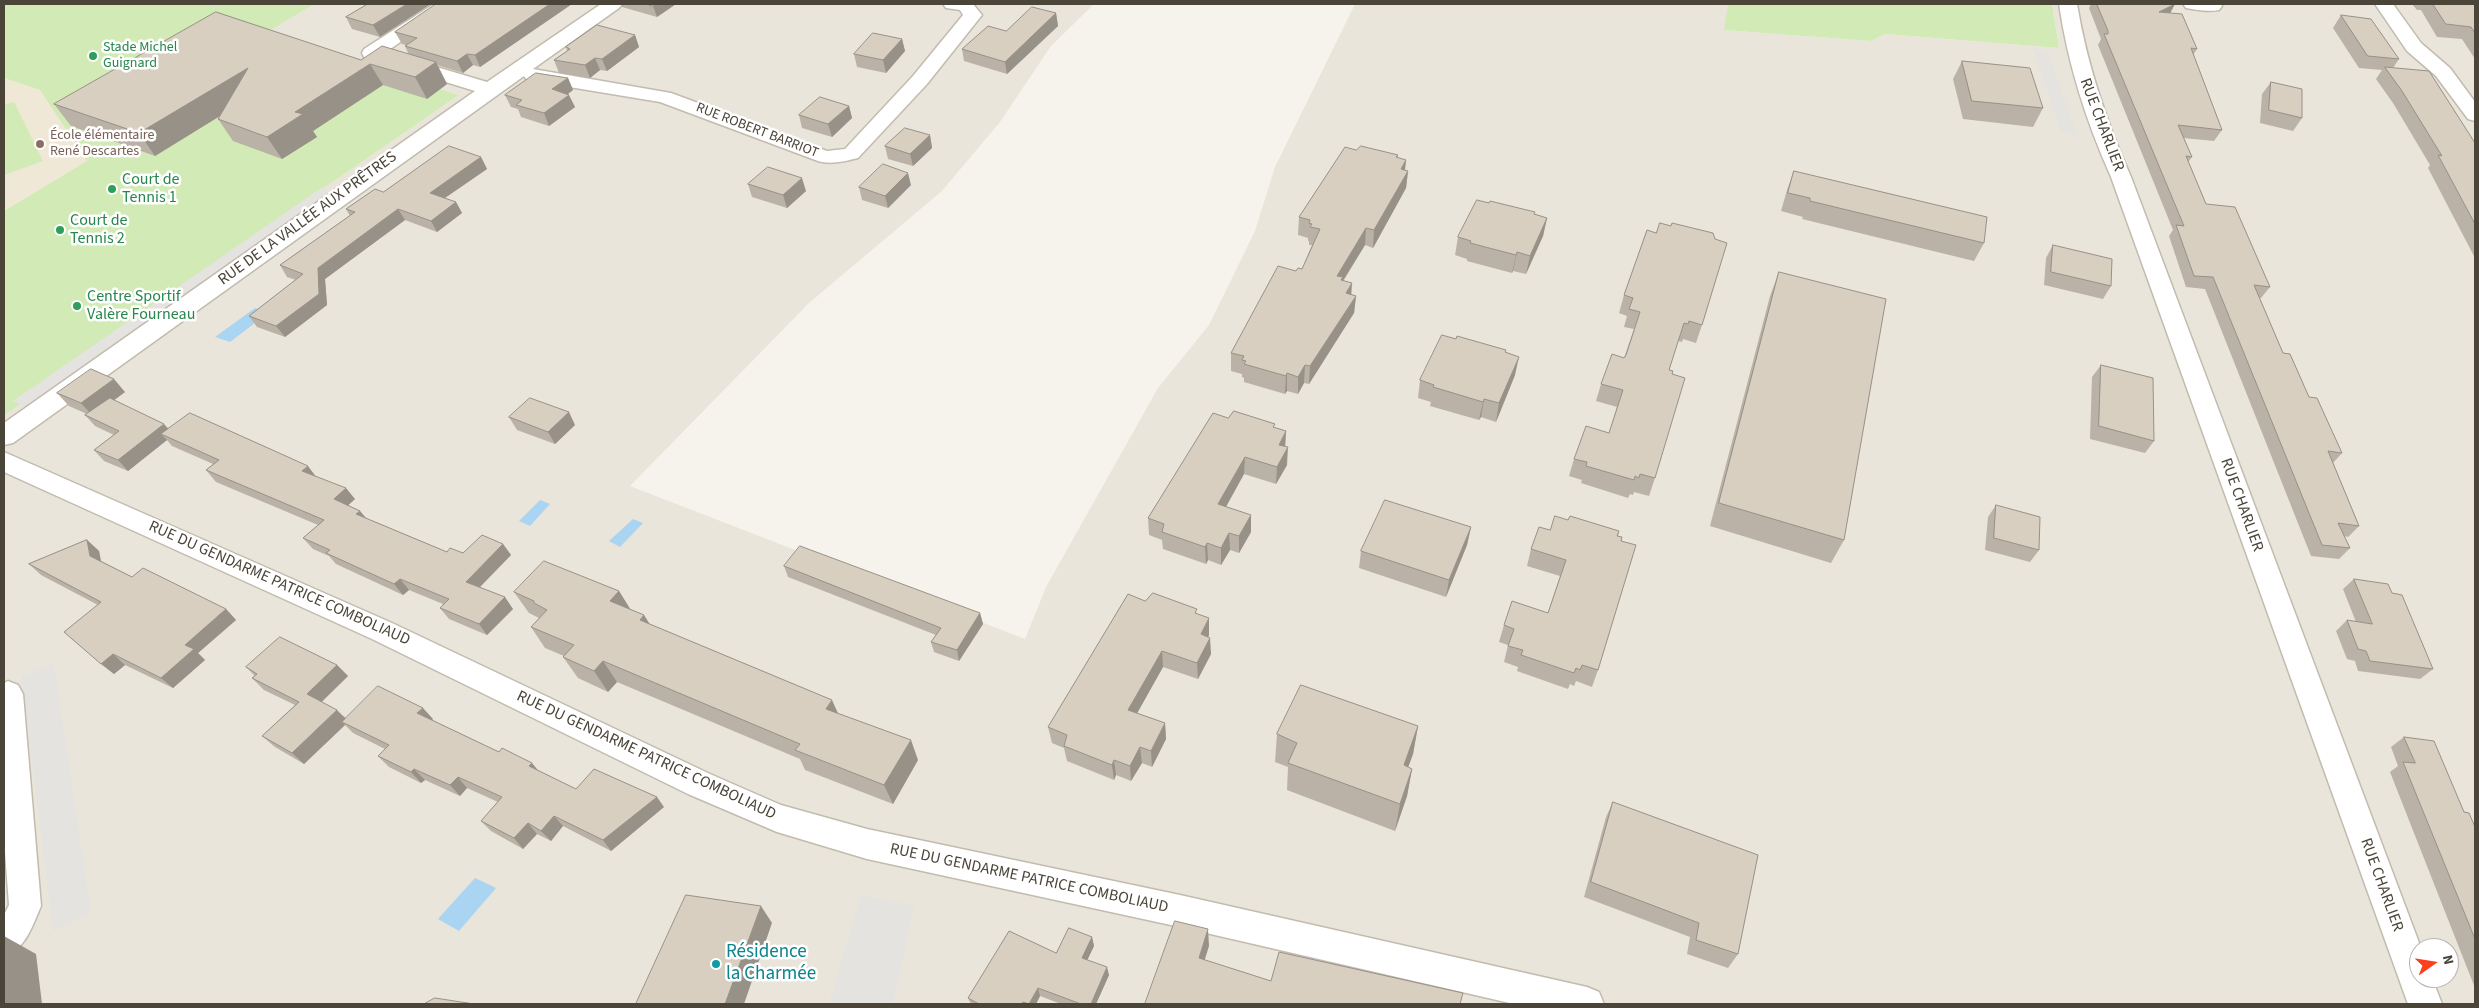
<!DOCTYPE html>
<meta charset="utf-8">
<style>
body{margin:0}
#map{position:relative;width:2479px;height:1008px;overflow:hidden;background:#f6f3ec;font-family:"Source Sans 3",sans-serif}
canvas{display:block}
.frame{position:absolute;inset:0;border:5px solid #4b4439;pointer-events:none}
.north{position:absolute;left:2409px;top:938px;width:50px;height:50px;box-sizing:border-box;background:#fff;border:1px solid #b7b4b0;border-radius:50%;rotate:77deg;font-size:14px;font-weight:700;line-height:20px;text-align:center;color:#4b4439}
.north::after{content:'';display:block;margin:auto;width:18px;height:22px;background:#fc3f1d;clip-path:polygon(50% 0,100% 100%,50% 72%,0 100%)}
</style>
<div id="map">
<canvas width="2479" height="1008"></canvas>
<div class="frame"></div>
<div class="north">N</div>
</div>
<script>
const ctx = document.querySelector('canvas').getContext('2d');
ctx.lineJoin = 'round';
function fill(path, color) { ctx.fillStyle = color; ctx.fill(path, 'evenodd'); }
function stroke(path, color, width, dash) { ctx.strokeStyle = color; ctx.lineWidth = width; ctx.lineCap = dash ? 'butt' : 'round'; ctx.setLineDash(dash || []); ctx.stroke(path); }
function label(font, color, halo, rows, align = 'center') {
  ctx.font = font + ' "Source Sans 3",sans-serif'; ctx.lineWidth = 5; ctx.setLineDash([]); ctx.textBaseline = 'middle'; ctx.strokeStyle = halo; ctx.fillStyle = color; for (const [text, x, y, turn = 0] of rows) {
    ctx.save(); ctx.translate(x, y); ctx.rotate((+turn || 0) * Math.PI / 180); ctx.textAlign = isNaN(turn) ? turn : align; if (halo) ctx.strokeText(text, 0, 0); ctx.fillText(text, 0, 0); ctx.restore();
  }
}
fill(new Path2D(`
 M315,4H1094L1051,46L1000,122L942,191L809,303L630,486L1025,639L1046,587L1158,388L1209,325L1255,231L1275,167L1355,4H1728L1725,30L1871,41L1885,34L2059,48L2052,4H2475V1004H4V416L20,405L13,401L459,95L264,33ZM2419,948H2449V978H2419Z`), '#eae5da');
fill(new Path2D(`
 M4,78L40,90L88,161L4,211Z`), '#efe8d6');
fill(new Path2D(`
 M4,4H315L265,33L459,95L14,401L21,404L4,416V211L87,161L40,90L4,78Z
 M1728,4H2052L2059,48L1885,34L1871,41L1724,30Z
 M14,102L43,161L4,175V105Z`), '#d2eab5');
fill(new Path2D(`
 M2032,47L2048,52L2078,138L2061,132Z
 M321,188L334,193L26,407L13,401Z
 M54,663L91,912L53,931L21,676Z
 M861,895L914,906L893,1004H829Z`), '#e5e3e0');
fill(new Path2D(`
 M255,308L261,310L264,316L230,342L215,337Z
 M540,500L550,504L530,526L519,521Z
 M633,519L643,523L620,547L609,541Z
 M475,878L496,888L459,931L438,919Z`), '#a9d4f2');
const street = new Path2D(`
 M434,4H455L386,52L487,82L601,4H622L619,8L533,69L671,93L827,151L845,149L913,76L963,15L960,10L946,8L943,4H973L982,15L927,84L858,158C846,161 830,165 818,161L660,102L533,81L526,79L524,76L13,443L4,445V423L475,91L364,57L362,53L364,49Z
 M2059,4H2077C2087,65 2106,121 2131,177L2421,948H2419V978H2432L2442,1004H2408L2111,177C2086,121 2068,65 2059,4Z
 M2183,4H2221L2222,6L2219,10C2209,12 2196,10 2186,8Z
 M2375,4H2393L2421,43L2450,68L2475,102V121L2468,119L2436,76L2407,51Z
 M4,452L392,623L710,774L781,805L867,829L1180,895L1587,987L1599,992L1604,1004H1514L1180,927L867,859L777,832L688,794L372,639L4,472Z
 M8,681L18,685L23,694L41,906C32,927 26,948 4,957V915L9,905L4,839V683Z`);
stroke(street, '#c2bbae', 3);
fill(street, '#fff');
fill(new Path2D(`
 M368,4L380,37L352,29L346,17Z
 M436,4H572L480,67L473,65L463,73L437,65L447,84L427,99L383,85L313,131L317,137L282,159L233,141L218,119L220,116L155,156L71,126L54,104L361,60L409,55L405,46L406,45L402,44L395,32Z
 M621,4H676L657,17L622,7Z
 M2091,4H2175L2170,13L2197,49L2193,55L2222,130L2214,141L2183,138L2192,157L2188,162L2206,204L2270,287L2261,298H2259L2283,353L2342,453L2333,463L2359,526L2348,537L2344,536L2350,548L2339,559L2311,556L2205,289L2186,287L2169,236L2173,230L2098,45L2101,39L2089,8Z
 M2412,4H2475V59L2462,39L2437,37L2421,10H2417Z
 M1056,13L1058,26L1007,74L964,61L962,49L1006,31Z
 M2341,15L2399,59L2393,68L2475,143V258L2428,168L2430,165L2393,103L2376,79L2382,70L2359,68L2333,28Z
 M635,35L639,47L607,71L600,70L590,78L559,73L554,60L567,51L566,47Z
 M902,39L905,51L886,73L857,67L854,54Z
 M1962,61L2043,108L2033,127L1963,119L1953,79Z
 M568,78L573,90L567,94L575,107L549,126L521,117L518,109L511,107L505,95Z
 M2271,82L2302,118L2293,131L2260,123L2262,94Z
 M849,106L852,118L832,137L802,128L799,115Z
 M930,135L932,148L913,166L888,159L885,146Z
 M1356,150L1398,155V158L1406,160L1405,170L1408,171L1406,188L1373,248L1365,245L1344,280L1351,295L1356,296L1354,313L1309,384L1304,383L1298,394L1287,391L1285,394L1244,382V378L1242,377V374L1231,371V353L1296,271L1302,269L1312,245H1309V241H1308V238L1298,235L1299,217Z
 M481,157L487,169L445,198L456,202L462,213L437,232L405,220L325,279L327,305L285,337L257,327L249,316L296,280L287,277L280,265L350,216L346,209L383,192Z
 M1794,171L1984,243L1974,261L1802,219L1803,217L1781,211L1787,190Z
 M748,184L806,191L787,208L752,197Z
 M911,185L888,208L862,200L859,187Z
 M1534,214L1547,218L1543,236L1526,274L1513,271L1512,273L1467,261V259L1455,255L1458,237Z
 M1647,230L1702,325L1696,343L1683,339L1682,342L1678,341L1669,370L1672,374L1655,478L1649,496L1634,492L1633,495L1630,494L1628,498L1581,483L1582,480L1569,476L1574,459L1609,433L1617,407L1596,401L1601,384L1624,358L1634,329L1624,327L1627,316L1619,313L1624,295Z
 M2053,245L2111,286L2103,299L2044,285L2046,258Z
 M1779,272L1844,540L1831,563L1710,526L1770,296Z
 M1456,339L1505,353L1515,375L1496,422L1481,417L1479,420L1430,406L1431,402L1418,398L1420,380Z
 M2101,365L2154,441L2145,453L2090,439L2092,377Z
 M125,392L114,400L168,429L316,476L355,499L348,505L360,511L366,518L447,552L463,553L503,544L511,555L480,587L513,609L487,635L449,619L440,608L443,604L409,590L403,595L336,564L329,556L313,549L303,538L318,525L216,482L206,470L213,464L172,446L167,440L128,471L104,461L94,450L114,435L95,426L85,415L87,414L69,406L57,393Z
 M509,417L575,425L555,444L517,430Z
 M1228,418L1275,428L1286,431L1285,446L1287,465L1276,484L1244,474L1226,507L1251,532L1239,553L1230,550L1221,565L1208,560L1206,564L1163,549L1162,540L1149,535L1148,518Z
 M1996,505L2039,550L2030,562L1985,550L1988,517Z
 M1568,520L1619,531L1618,536L1621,541L1598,670L1592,687L1576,681L1574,686L1570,684L1568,689L1517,671L1518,667L1504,662L1508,645L1499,642L1504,625L1548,613L1560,576L1527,566L1531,549L1550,530Z
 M1471,527L1467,545L1446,597L1359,568L1361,551Z
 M87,540L99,551L101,561L132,577L226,609L236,620L198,653L205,660L173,688L125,665L114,674L64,632L98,605L41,575L29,564Z
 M784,566L980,613L983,624L959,661L934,652L931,642L936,635L788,577Z
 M2354,579L2392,593L2433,669L2420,679L2358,671L2355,661L2347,659L2336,631L2347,620L2356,622L2343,589Z
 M619,591L630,609L644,615L650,625L838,713L918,760L893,804L805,770L800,759L617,682L608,692L578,678L563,657L564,656L545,648L531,627L539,618L529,613L514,592Z
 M1145,601L1197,614L1209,635L1208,637L1211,654L1198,679L1163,667L1137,713L1165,723L1166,739L1152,767L1142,763L1131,781L1116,775L1114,780L1067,761L1064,748L1052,743L1048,727Z
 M337,665L348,676L322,702L346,718L433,719L432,720L576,789L664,807L611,851L563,826L551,841L537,834L523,849L491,831L481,821L498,802L467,788L460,796L425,780L421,783L389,767L378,756L385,749L353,733L345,725L304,764L275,747L262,736L295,705L264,690L252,678L255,676L246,667Z
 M1418,726L1413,754L1408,767L1412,769L1407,796L1395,831L1287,790L1288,767L1275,762L1277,734Z
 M2404,737L2464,812L2475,827V988L2390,772L2398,766L2391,747Z
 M1613,802L1738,954L1728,968L1687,954L1690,937L1584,897L1606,817Z
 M1092,937L1094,946L1087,960L1109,975L1096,1004H1061L1040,996L1036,1004H971L968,998L1056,953Z`), '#bab2a6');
fill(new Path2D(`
 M407,4H431L380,37L373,25Z
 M550,4H572L480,67L475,55Z
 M656,4H676L657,17L653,6Z
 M2175,4L2169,15L2159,12Z
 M1056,13L1058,26L1007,74L1005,62Z
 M635,35L639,47L607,71L602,59Z
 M902,39L905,51L886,73L883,60Z
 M467,54L473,65L463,73L457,61Z
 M595,58L600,70L590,78L585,65Z
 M436,62L447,84L427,99L415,77Z
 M370,64L383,85L313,131L317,137L282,159L267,137L295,112Z
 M248,68L262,90L155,156L139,133Z
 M568,78L573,90L558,102L552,89Z
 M569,95L575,107L549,126L544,113Z
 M849,106L852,118L832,137L828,124Z
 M930,135L932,148L913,166L910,154Z
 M481,157L487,169L436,204L430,193Z
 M1406,160L1404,178L1401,169Z
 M1408,171L1406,188L1373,248L1374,230Z
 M908,173L911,185L888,208L885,196Z
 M802,178L806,191L787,208L783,195Z
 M456,202L462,213L437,232L431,221Z
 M398,209L405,220L325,279L327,305L285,337L276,326L318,268Z
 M1547,218L1543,236L1526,274L1530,256Z
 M1366,228L1365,245L1342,282L1337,276Z
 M1517,252L1513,271L1512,273L1516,255Z
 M1352,283L1351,300L1346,293Z
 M1356,296L1354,313L1309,384L1310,366Z
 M1519,357L1515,375L1496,422L1499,403Z
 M1305,365L1304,383L1298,394V377Z
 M1287,373V391L1285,394L1286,376Z
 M114,379L125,392L93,416L81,403Z
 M1484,399L1481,417L1479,420L1483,402Z
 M569,412L575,425L555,444L548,432Z
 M164,424L174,435L161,434L167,440L128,471L118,460Z
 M1286,431L1285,449L1279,445Z
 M1288,447L1287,465L1276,484L1277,467Z
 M1245,457L1244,474L1218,521V504Z
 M308,466L317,478L302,471Z
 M346,488L355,499L343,510L334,499Z
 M360,511L369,522L356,514Z
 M1251,515V532L1239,553V536Z
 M1471,527L1467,545L1446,597L1449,580Z
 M1229,533L1230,550L1221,565V548Z
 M87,540L99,551L102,567L90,556Z
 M1207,543L1208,560L1206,564L1205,547Z
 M503,544L511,555L474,593L466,582Z
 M400,579L409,590L403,595L394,584Z
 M619,591L632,612L610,601Z
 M505,597L513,609L487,635L479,624Z
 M226,609L236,620L198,653L205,660L173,688L161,678L185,645Z
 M980,613L983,624L959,661L957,650Z
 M644,615L657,636L640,620Z
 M1209,618V635L1201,651V634Z
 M1210,638L1211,654L1198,679L1197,663Z
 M1162,651L1163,667L1130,726L1128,710Z
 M113,654L125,665L114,674L101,664Z
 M603,661L617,682L608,692L594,671Z
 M337,665L348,676L318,705L307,694Z
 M832,700L841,720L826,709Z
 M423,708L433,719L427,725L417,713Z
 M337,710L348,721L342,722L345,725L304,764L292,753Z
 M1165,723L1166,739L1152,767L1151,751Z
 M1418,726L1413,754L1399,792L1404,765Z
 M911,740L918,760L893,804L884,785Z
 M1140,747L1142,763L1131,781L1130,766Z
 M1114,760L1116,775L1114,780L1112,765Z
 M532,763L541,774L529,766Z
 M414,769L425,780L421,783L411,772Z
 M1412,769L1407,796L1395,831L1400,804Z
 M458,777L467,788L460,796L450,785Z
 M657,797L664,807L611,851L603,840Z
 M554,816L563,826L551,841L541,831Z
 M528,823L537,834L523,849L514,838Z
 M761,906L772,923L744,1004H725Z
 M1208,929L1209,946L1200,975L1199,958Z
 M4,936L36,954L42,1004H4Z
 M1092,937L1094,946L1084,967L1082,958Z
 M1107,967L1109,975L1096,1004H1091Z
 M1038,988L1040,996L1036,1004H1029Z`), '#979187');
const building = new Path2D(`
 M368,4H407L373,25L346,17Z
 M436,4H550L475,55L467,54L457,61L405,46L417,38L395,32Z
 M647,4H656L653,6Z
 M2097,4H2175L2159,12L2182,14L2197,49L2191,48L2222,130L2178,125L2192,157L2186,156L2206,204L2235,207L2270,287L2254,285L2283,353L2290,354L2309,397L2317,398L2342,453L2328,451L2359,526L2338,523L2350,548L2322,545L2213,277L2194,276L2176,225L2184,226L2104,34H2108V31Z
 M2433,4H2475V33L2471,27L2446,24Z
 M1032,7L1056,13L1005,62L962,49L988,26L1006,31Z
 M216,12L361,60L382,46L436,62L415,77L370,64L295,112L303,114L267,137L218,119L248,68L139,133L54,104Z
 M2341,15L2371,19L2399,59L2368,56Z
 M597,25L635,35L602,59L595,58L585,65L554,60L570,49L566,47Z
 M873,33L902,39L883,60L854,54Z
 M1962,61L2030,68L2043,108L1972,101Z
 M2385,67L2429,71L2475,143V224L2438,155L2442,156L2402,91Z
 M536,73L568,78L552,89L569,95L544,113L516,105L522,100L505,95Z
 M2271,82L2302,89V118L2269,110Z
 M820,97L849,106L828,124L799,115Z
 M905,128L930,135L910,154L885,146Z
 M449,146L481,157L430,193L456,202L431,221L398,209L318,268L319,294L276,326L249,316L303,274L280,265L355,212L346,209L375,189L383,192Z
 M1361,146L1398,155L1396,157L1406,160L1401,169L1408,171L1374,230L1366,228L1337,276L1343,277L1341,280L1352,283L1346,293L1356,296L1310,366L1305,365L1298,377L1287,373L1286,376L1244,364L1246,361L1242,360L1244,356L1231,353L1278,266L1296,271L1298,268L1302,269L1320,229L1310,227L1312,224L1309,223L1310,220L1299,217L1345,147L1356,150Z
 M883,164L908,173L885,196L859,187Z
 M768,167L802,178L783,195L748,184Z
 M1794,171L1987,217L1984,243L1810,201V198L1788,193Z
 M1477,200L1489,203L1490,201L1535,212L1534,214L1547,218L1530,256L1517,252L1516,255L1470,243L1471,241L1458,237Z
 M1660,223L1671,226L1672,223L1713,233L1715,239L1727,243L1702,325L1689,321L1688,324L1684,323L1669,370L1673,371L1672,374L1685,378L1655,478L1640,474L1639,478L1635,476L1634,480L1586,466L1587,462L1574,459L1586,426L1609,433L1623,390L1601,384L1612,354L1624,358L1626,355L1640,312L1629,309L1633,298L1624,295L1647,230L1656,233Z
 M2053,245L2112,259L2111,286L2051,272Z
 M1779,272L1886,299L1844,540L1719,503Z
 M1442,335L1456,339L1457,336L1506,350L1505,352L1519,357L1499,403L1484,399L1483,402L1433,387L1434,385L1420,380Z
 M2101,365L2153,378L2154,441L2099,426Z
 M91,369L114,379L81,403L57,393Z
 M110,398L164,424L118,460L94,450L119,431L85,415Z
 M530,398L569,412L548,432L509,417Z
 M1234,411L1275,424L1273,427L1286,431L1279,445L1288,447L1277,467L1245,457L1218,504L1251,515L1239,536L1229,533L1221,548L1207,543L1205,547L1162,532L1164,524L1148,518L1213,413L1228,418Z
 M190,413L308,466L302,471L346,488L334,499L360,511L356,514L411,537L447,552L450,548L463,553L482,535L503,544L466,582L505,597L479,624L440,608L449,599L400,579L394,584L326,553L330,550L303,538L324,520L206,470L219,460L161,434Z
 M1385,500L1471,527L1449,580L1361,551Z
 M1996,505L2040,517L2039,550L1994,538Z
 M1555,516L1568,520L1570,516L1619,531L1617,536L1622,537L1621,541L1636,545L1598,670L1582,665L1580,670L1576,668L1574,673L1521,655L1523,650L1508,646L1514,629L1504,625L1512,601L1548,613L1566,560L1531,549L1539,527L1550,530Z
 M87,540L90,556L132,577L143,568L226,609L185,645L194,649L161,678L113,654L101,664L64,632L101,602L29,564Z
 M800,546L980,613L957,650L931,642L941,628L784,566Z
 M544,561L619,591L610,601L644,615L640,620L832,700L826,709L911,740L884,785L795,750L800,744L603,661L594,671L563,657L574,645L531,627L547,610L534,603V601L514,592Z
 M2354,579L2388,584L2392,593L2402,595L2433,669L2370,661L2366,651L2358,649L2347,620L2372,624Z
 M1153,593L1197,609L1195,613L1209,618L1201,634L1210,638L1197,663L1162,651L1128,710L1165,723L1151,751L1140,747L1130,766L1114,760L1112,765L1064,746L1067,735L1048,727L1128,594L1145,601Z
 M280,637L337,665L307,694L337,710L292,753L262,736L299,702L252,678L257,674L246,667Z
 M1301,685L1418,726L1404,765L1412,769L1400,804L1288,763L1297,743L1277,734Z
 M378,686L423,708L417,713L499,752L502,748L532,763L529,766L576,789L594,769L657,797L603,840L554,816L541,831L528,823L514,838L481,821L502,797L458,777L450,785L414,769L411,772L378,756L389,745L342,722Z
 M2404,737L2434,741L2464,812L2469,813L2475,827V939L2403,762L2415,763Z
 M1613,802L1758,855L1738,954L1696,940L1699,923L1591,882Z
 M686,895L761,906L725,1004H636Z
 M1175,921L1208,929L1199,958L1271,981L1279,952L1463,993L1460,1004H1145Z
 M1069,928L1092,937L1082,958L1107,967L1091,1004H1081L1038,988L1029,1004L1023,1002L1021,1004H979L968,998L1009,931L1056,953Z
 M435,998L474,1004H424Z`);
fill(building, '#d8cfc1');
stroke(building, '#979187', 1);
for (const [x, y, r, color] of [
 [93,56,5,"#2e9e5b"],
 [40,144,5,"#8d6e63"],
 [112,189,5,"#2e9e5b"],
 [60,230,5,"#2e9e5b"],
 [77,306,5,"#2e9e5b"],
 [716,964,5,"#0f9aa8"]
]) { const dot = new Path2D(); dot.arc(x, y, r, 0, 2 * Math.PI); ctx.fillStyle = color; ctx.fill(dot); stroke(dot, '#fff', 2); }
label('14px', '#27864d', '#fff', [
 ["Stade Michel",103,48],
 ["Guignard",103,64]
], 'left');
label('14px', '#4b4439', '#fff', [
 ["RUE ROBERT BARRIOT",757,131,21]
]);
label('14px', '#785e54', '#fff', [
 ["École élémentaire",50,136],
 ["René Descartes",50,152]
], 'left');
label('16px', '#4b4439', '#fff', [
 ["RUE CHARLIER",2101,125,69],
 ["RUE DE LA VALLÉE AUX PRÊTRES",308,219,-36],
 ["RUE CHARLIER",2241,505,70],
 ["RUE DU GENDARME PATRICE COMBOLIAUD",279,584,24],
 ["RUE DU GENDARME PATRICE COMBOLIAUD",646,756,25],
 ["RUE DU GENDARME PATRICE COMBOLIAUD",1029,879,12],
 ["RUE CHARLIER",2381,885,70]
]);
label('16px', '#27864d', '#fff', [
 ["Court de",122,180],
 ["Tennis 1",122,198],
 ["Court de",70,221],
 ["Tennis 2",70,239],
 ["Centre Sportif",87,297],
 ["Valère Fourneau",87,315]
], 'left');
label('19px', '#0d838f', '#fff', [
 ["Résidence",726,953],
 ["la Charmée",726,975]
], 'left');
</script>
